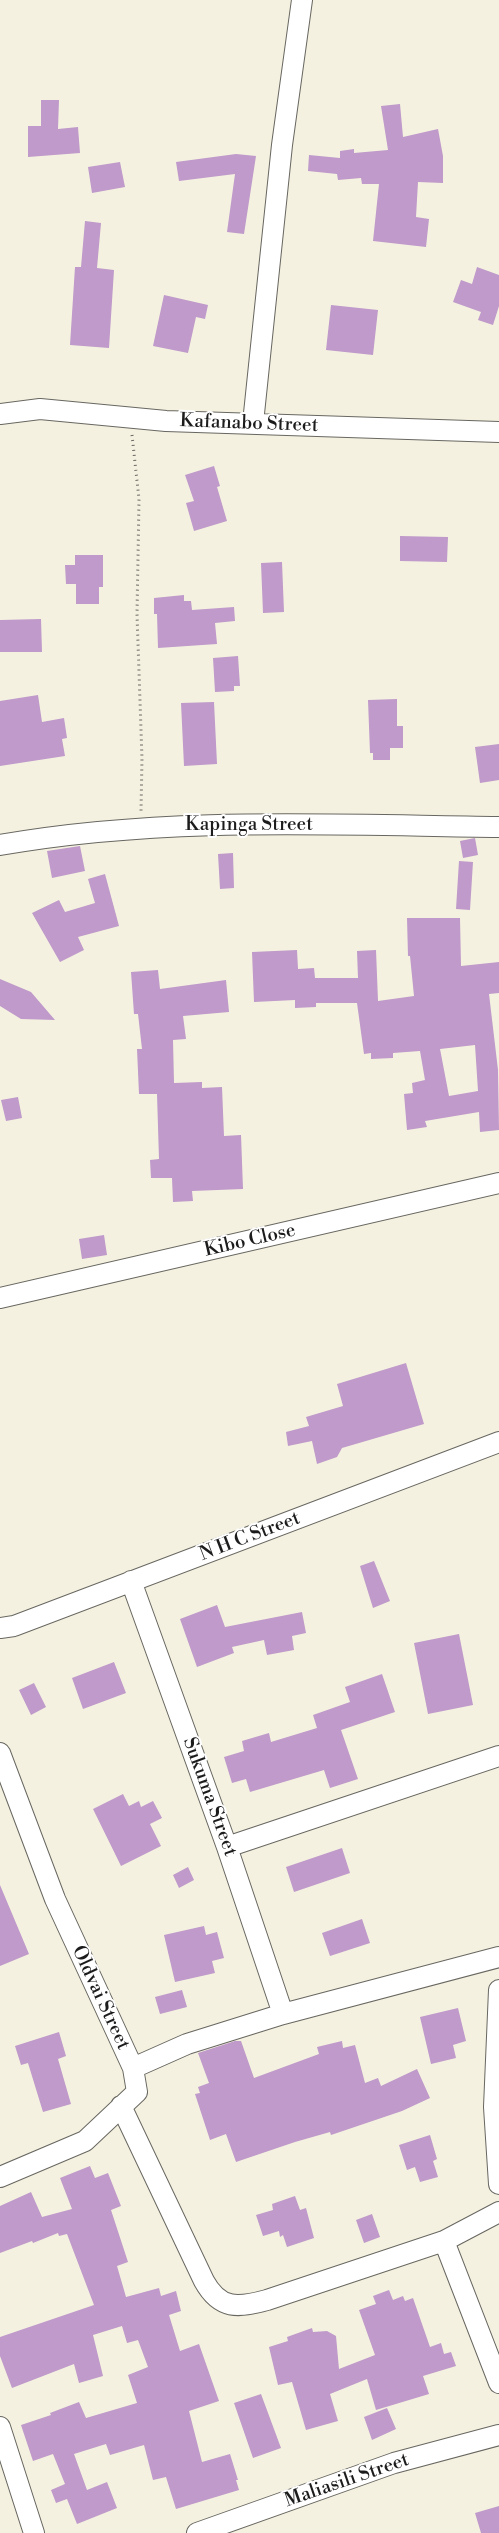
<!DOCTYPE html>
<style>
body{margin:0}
canvas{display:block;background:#f4f1e0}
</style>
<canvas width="499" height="2533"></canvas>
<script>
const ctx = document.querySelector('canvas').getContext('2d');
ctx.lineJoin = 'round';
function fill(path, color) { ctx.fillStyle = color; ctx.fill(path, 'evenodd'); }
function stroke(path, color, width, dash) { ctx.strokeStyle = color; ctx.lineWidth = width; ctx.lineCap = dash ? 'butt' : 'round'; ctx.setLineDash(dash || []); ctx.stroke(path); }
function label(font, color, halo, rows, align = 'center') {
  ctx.font = font + ' "Libre Bodoni",serif'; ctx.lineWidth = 4; ctx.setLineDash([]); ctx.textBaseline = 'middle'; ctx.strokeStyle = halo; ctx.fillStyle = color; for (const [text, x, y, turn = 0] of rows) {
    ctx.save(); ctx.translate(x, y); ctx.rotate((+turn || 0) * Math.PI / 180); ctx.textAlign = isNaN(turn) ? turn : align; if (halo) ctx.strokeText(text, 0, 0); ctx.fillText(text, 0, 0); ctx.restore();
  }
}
fill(new Path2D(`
 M41,100H59L58,129L78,127L80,153L28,157V126H41Z
 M400,104L403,137L438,129L443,156V183L418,182L416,217L429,219L426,247L373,241L379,184H362L361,178L338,180L337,174L308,171L309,155L340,158V151L354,149V153L388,150L381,106Z
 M236,154L256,156L244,234L227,232L235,174L179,181L176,162Z
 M120,162L125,187L92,193L88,167Z
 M85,221L101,223L97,268L114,270L109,348L70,345L75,267H81Z
 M477,267L499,275V306L493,325L478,320L481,312L453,302L461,280L472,284Z
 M164,295L208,305L205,319L196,317L188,353L153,346Z
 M331,305L378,310L373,355L326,350Z
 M214,466L220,486L217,487L227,521L194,531L186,503L194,501L185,475Z
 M400,536L448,537L447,562L400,561Z
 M75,555H103V587H99V604H76V584H66L65,565H75Z
 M282,562L284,612L263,613L261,563Z
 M184,595V601H191L192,610L234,607L235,621L215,623L217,644L158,648L157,614H154V598Z
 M41,619L42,652H0V620Z
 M238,656L240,686H234V691L215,692L213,658Z
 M38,695L42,722L64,718L67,738L62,739L65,756L0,766V701Z
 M397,699V726H403V748H390V760H373V753H370L368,700Z
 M214,702L217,764L184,766L181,703Z
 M499,744V780L480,783L475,747Z
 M475,838L478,855L463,858L460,841Z
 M80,846L85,871L52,878L47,851Z
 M233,853L234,888L220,889L218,854Z
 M459,861L473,862L470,910L456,909Z
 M105,874L119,926L78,937L84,950L60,962L32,913L59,900L65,912L95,903L88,879Z
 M407,918H460L461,966L499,962V993L489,994L498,1070L499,1130L480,1132L479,1112L425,1121L427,1127L407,1130L404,1094L413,1093L412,1083L425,1080L420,1051L393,1053V1058L371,1059V1053L364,1054L357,1003H316V1007L295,1008V1000L254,1002L252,952L297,950L298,969L314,968L315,978H358L357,951L376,950L378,1001L414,996L410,956H408ZM475,1045L478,1091L449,1096L440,1049Z
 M158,970L160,989L226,980L229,1012L183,1016L186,1039L173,1040L174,1083L202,1082V1088L222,1087L224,1136L241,1135L243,1189L192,1191L193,1201L173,1202L172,1178H151L150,1160L159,1159L157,1094H139L137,1049H142L138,1014H134L131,972Z
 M0,979L31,992L55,1020L21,1019L0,1006Z
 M18,1097L22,1118L6,1121L1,1100Z
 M104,1235L107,1255L82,1259L79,1239Z
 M406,1363L424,1424L342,1448L337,1457L317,1464L312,1441L288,1446L286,1432L309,1426L306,1417L343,1406L337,1384Z
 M374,1561L390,1601L373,1608L360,1566Z
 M217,1605L225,1627L302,1612L306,1633L292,1636L294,1650L267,1655L264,1640L232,1647L234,1653L197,1667L180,1619Z
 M459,1634L473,1705L428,1714L414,1643Z
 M114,1662L126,1693L83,1709L72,1678Z
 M382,1674L395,1712L341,1730L358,1779L330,1788L324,1770L250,1792L246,1779L232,1783L224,1757L244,1751L242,1741L269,1733L271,1742L317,1728L313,1715L350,1702L345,1687Z
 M34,1683L46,1707L31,1715L19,1690Z
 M123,1794L129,1806L139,1801L141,1807L153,1801L162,1818L150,1824L161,1846L121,1866L93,1809Z
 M342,1848L350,1873L294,1892L286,1867Z
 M188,1867L194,1880L179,1888L173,1875Z
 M0,1885L29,1954L0,1966Z
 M362,1919L370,1943L330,1956L322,1933Z
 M204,1926L206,1935L217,1932L224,1958L212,1961L215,1973L175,1982L164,1935Z
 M182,1990L187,2007L160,2014L155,1997Z
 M458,2008L466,2041L453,2045L456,2058L431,2064L420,2017Z
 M59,2032L66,2056L58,2059L71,2104L43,2112L28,2063L21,2065L15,2046Z
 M235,2041H241L254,2078L319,2054L317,2047L342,2041L343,2048L355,2045L365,2083L378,2078L381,2086L417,2069L430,2098L402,2111L331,2135L330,2132L295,2142L236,2162L226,2134L210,2140L195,2094L200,2093L198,2087L209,2083L198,2053Z
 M430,2135L437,2159L433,2161L438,2177L420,2182L415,2167L407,2170L399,2145Z
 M90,2166L95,2178L108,2173L121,2206L111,2210L128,2262L117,2266L126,2297L159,2288L161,2296L176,2291L181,2311L169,2315L180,2351L199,2344L219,2401L189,2411L202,2462L230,2454L238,2480H236L239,2490L176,2509L166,2477L153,2480L144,2445L110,2455L106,2444L74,2454L87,2490L107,2482L117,2508L77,2524L67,2499L56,2503L51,2490L65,2484L53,2454L33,2461L21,2425L51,2415L50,2413L79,2402L86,2418L137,2403L128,2375L148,2367L138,2340L127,2343L122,2326L93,2335L103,2376L79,2383L74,2364L12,2388L0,2356V2337L94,2305L67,2234L59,2236L58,2233L33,2243L32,2241L0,2253V2206L31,2192L42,2217L72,2209L60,2178Z
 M295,2196L300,2210L306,2208L314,2238L287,2247L283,2235L280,2237L279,2231L263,2236L256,2215L273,2210L272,2204Z
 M372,2214L380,2237L364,2243L356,2220Z
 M389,2290L393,2300L403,2296L405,2301L413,2298L430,2347L441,2343L444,2354L451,2352L456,2366L423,2376L429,2394L376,2410L367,2379L330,2394L338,2421L306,2430L292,2382L278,2385L269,2347L288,2341L287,2337L312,2328L313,2332L327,2331L336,2336L339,2369L375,2355L359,2310L376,2304L373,2296Z
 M261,2394L281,2448L253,2458L234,2403Z
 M387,2408L396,2429L372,2440L364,2417Z
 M499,2506V2533H481L475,2513Z`), '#bf9aca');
const minor = new Path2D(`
 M0,414L40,409L166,421L499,432
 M253,423L282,145L302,0
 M0,845C164,816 333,825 499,827
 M0,1298L499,1183
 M131,1581L227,1847L283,2014
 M0,1628L14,1626L499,1442
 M0,1753L55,1899L133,2068L137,2092L85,2141L0,2177
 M227,1847L499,1756
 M499,1990L494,2107L499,2184
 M133,2068L187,2044L283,2014L499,1957
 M121,2106L204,2281C220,2310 238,2308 267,2300L444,2241L499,2212
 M444,2241L499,2383
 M0,2427L34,2533
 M197,2533L394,2463L499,2435`);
stroke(minor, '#686761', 22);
stroke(new Path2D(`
 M132,435L139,499L137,614L142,759L141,811`), '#686761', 3, [1, 4]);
stroke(minor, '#fff', 20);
label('19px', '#1c1c1c', '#fff', [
 ["Kafanabo Street",249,424,2],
 ["Kapinga Street",249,825],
 ["Kibo Close",250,1241,-13],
 ["N H C Street",250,1537,-21],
 ["Sukuma Street",209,1797,70],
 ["Oldvai Street",100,1998,65],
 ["Maliasili Street",347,2481,-19]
]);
</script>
